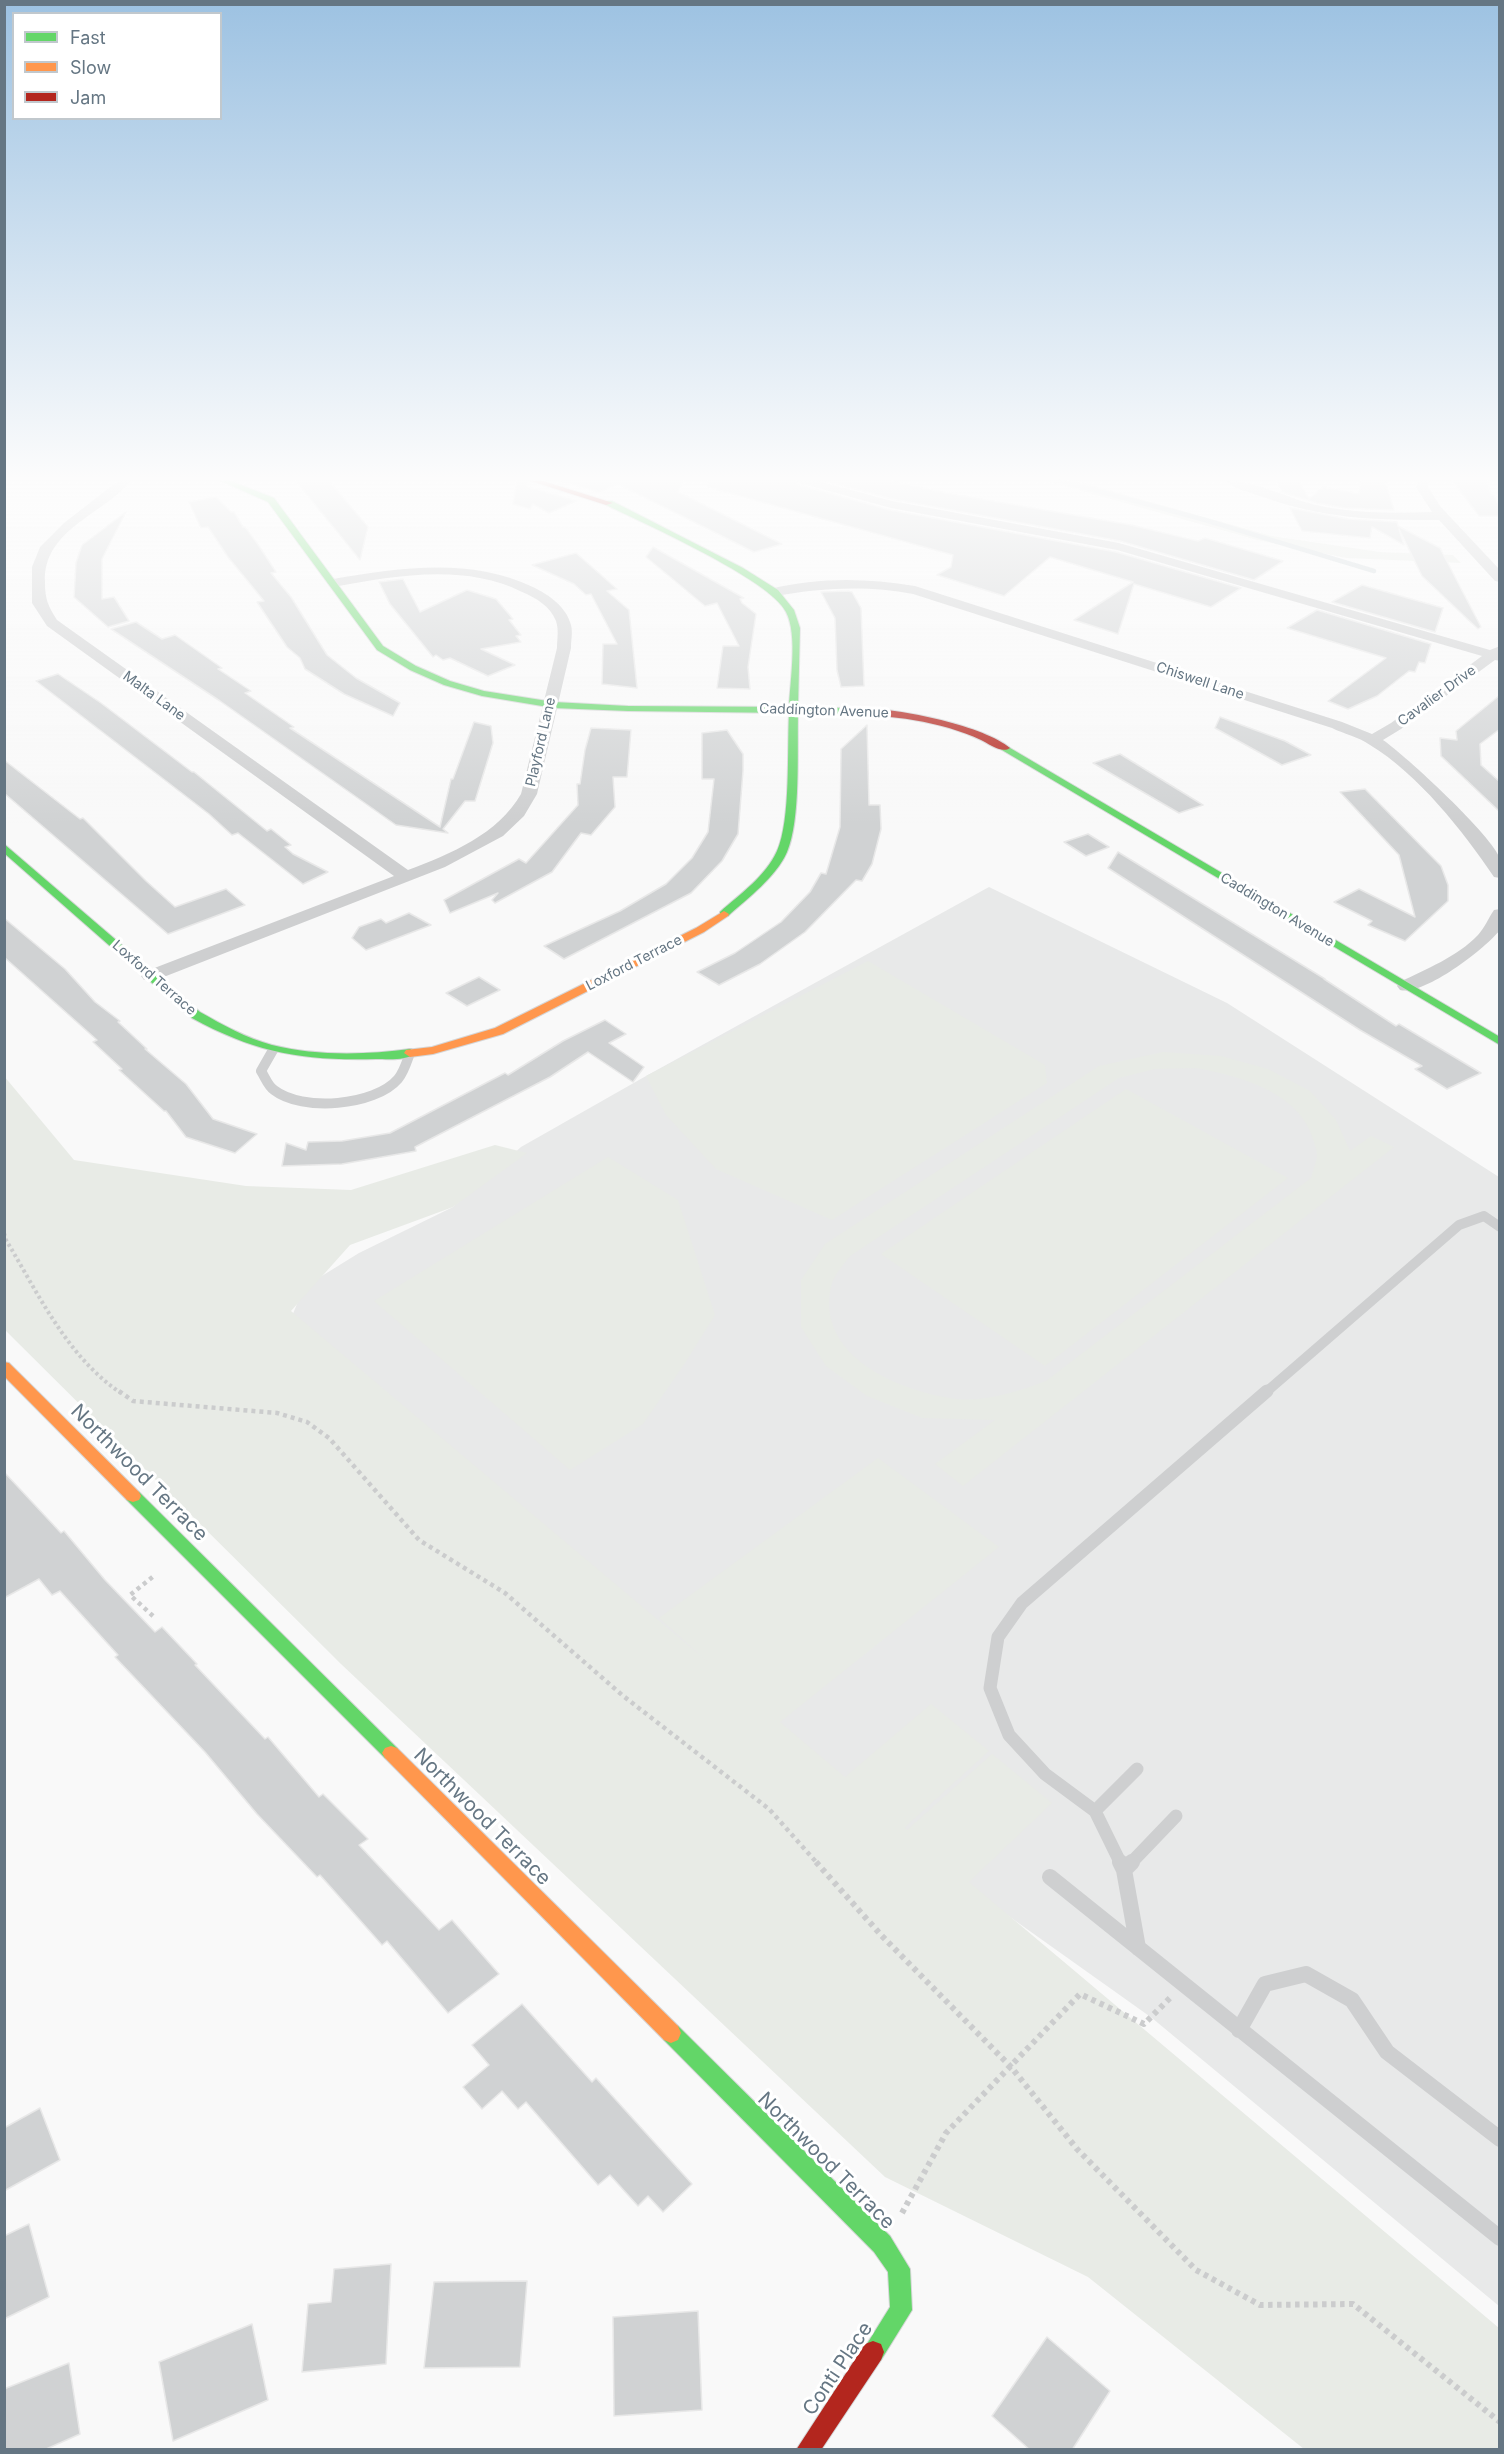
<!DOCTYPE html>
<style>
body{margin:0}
#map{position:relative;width:1504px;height:2454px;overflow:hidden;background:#f9f9f9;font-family:Inter,sans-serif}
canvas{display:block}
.frame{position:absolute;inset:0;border:6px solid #657683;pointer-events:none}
.legend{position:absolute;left:12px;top:12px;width:210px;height:108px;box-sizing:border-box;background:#fff;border:2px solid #c1c8cd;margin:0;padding:8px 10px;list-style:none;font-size:18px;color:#657683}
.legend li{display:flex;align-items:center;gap:12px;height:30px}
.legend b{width:30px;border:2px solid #c1c8cd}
</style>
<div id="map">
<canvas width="1504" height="2454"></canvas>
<div class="frame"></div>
<ul class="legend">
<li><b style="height:8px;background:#63d668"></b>Fast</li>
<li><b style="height:8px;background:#ff974d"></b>Slow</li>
<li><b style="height:8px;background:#b3261e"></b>Jam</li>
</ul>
</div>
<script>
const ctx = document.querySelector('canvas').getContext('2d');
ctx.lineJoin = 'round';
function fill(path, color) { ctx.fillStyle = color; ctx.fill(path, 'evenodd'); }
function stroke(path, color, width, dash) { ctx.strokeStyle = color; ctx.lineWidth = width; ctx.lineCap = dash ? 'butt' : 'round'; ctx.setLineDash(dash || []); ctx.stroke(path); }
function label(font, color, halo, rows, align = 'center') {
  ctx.font = font + ' Inter,sans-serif'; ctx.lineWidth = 6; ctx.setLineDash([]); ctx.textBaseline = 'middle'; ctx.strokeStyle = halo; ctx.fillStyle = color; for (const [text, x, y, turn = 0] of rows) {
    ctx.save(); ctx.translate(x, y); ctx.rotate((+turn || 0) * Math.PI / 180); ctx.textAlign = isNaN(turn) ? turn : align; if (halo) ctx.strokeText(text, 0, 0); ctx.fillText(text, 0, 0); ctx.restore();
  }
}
fill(new Path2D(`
 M989,887L1227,1003L1499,1177V2306L1152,2018L965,1885L290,1321L304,1287L359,1253L453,1207L521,1147L646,1076Z`), '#e8e9e9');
fill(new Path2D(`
 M1046,481H1076L1272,536L1380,552L1453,555L1461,563L1346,558L1257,540Z
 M868,961L1045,1065L1047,1083L832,1220L716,1169L666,1115L646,1076Z
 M1163,1052L1221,1056L1268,1069L1310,1091L1336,1120L1350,1151L1371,1136L1394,1147L963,1486L935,1464L995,1420L922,1418L867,1396L826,1366L801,1327V1280L825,1244L1099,1066ZM1196,1068C1240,1076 1301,1092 1314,1142C1315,1146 1317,1151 1317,1156C1316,1163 1313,1171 1311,1178L1046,1381C1019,1391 987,1402 957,1399C899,1392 812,1355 832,1283C835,1274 844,1264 850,1256L1119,1078L1155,1069Z
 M4,1076L74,1160L246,1186L351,1190L495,1145L527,1153L453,1207L350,1245L291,1311L708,1662L659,1618L878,1458L999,1547L780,1722L845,1777L931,1704L989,1751L905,1827L907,1830L992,1754L1052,1803L969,1882L1499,2328V2449H1304L1088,2277L885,2177L341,1664L5,1330Z
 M1126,1089L1288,1178L1045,1366L881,1254Z
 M608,1157L678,1200L715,1315L685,1363L643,1424L570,1470L374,1301Z`), '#e8ebe6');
stroke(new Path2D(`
 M1061,481L1205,520L1374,571`), '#ced6d9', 4.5);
const building = new Path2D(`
 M296,481H329L368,527L360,560Z
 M517,481H525L528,487L576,501L549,513L533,504L530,509L513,504Z
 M561,481H683L678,492L782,544L754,552L618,484L599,492Z
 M708,481H796L799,485L890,510L1116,552L1241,588L1211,607L1134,584L1118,634L1074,620L1133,582L1050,557L1004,596L937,575L951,567L953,555L708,487Z
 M826,481H891L946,493L1131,525L1198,541L1205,538L1283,561L1254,580L1120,541L892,499Z
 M1277,481H1299L1309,499L1323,487L1359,494L1361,481H1385L1394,510L1345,508L1317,503L1282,492Z
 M1453,481H1487L1491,495H1494L1500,509V516H1479Z
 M216,497L231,512H234L243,527H245L257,543L276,572L271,573L291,597L327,655L356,678L400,703L393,716L344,694L305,669L300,658L287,647L257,602L264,601L228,557L208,527L201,528L189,502Z
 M1290,508L1348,519L1397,522L1398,526L1440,548L1481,627L1478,629L1422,576L1399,529L1404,545L1372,527L1370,538L1302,531Z
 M126,512L102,559V599L114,597L129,621L108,627L74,597L76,563L82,545Z
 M653,547L744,598L740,599L742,603L756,614L748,667L750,689L717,688L723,646H739L717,603L705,606L646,557Z
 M576,553L617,589L607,591L629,610L637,688L602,684L603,644H617L591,594L586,595L574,584L532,565Z
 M403,579L420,612L467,590L496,599L513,619L509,620L521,635L516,636L521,642L481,649L515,665L488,676L450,658L443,660L436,655L433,657L390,604L379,582Z
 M1362,585L1443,608L1435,632L1332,602Z
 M848,591L852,592L861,608L864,686L841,687L837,670L835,618L821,592Z
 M1317,610L1431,644L1425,663L1419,662L1415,672L1409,671L1377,696L1348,709L1328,701L1386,658L1287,628Z
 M136,622L162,639L175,635L222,668L218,669L251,691L245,693L294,727L290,728L440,827L451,779H453L474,722L491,726L493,743L475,801H465L443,829L448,833L396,825L220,701L111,629Z
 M58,674L101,703L192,772H194L267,831L271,829L291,845L285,847L293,854L328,872L303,884L238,833L232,835L209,814L36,681Z
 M1500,695V729L1480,744L1481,765L1500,782V812L1441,756L1440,738L1457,740L1456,731Z
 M1220,717L1285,741L1311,755L1282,765L1215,728Z
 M867,725L869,805H880L881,829L872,864L862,881L856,880L805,932L760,964L719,985L697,972L735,953L781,922L810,892L821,873L826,874L840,827L841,749Z
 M591,728L631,730L627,777H613L615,807L591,835L581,833L552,872L495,903L492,900L498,893L450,913L444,900L519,859L526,863L578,805L577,784H580L585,750Z
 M727,730L743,754V771L738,834L722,861L691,893L564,959L544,946L620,911L666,884L692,858L708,832L714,779H702V733Z
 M1120,754L1203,805L1179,813L1093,763Z
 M4,760L80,819L83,818L146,881L175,907L226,889L245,905L168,934L4,793Z
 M1365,789L1441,866L1448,885V901L1405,941L1368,925L1372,921L1334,902L1359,889L1415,917L1399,855L1340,792Z
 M1088,834L1109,847L1086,856L1064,842Z
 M1118,852L1325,979H1324L1396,1026L1399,1024L1481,1073L1447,1089L1415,1069L1422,1066L1360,1030L1108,868Z
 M409,913L431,925L366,950L352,938L359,927L381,919L386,923Z
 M4,918L65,969L95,1002L120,1021L118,1022L147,1049H145L186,1084L213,1119L257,1134L235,1153L186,1137L166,1111H164L119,1070L122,1069L93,1042L97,1040L4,957Z
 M479,977L500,990L467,1006L446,993Z
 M605,1020L626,1034L609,1043L644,1067L633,1082L588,1052L550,1077L415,1147L416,1151L342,1164L282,1166L286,1143L306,1150L308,1142L342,1141L390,1133L505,1073L508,1075L563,1041Z
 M4,1472L61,1533L64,1531L105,1580L155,1632L162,1627L197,1664L195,1665L265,1739L268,1737L319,1797L323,1794L368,1839L359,1845L439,1930L452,1920L499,1974L448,2013L387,1941L382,1945L320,1875L317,1877L257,1814L205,1752L115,1657L118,1655L60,1591L52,1595L39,1579L4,1598Z
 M522,2004L592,2082L596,2078L692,2184L663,2212L648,2196L638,2206L610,2175L598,2185L526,2102L518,2109L502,2091L482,2109L463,2087L489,2065L472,2045Z
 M40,2108L60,2160L4,2191V2128Z
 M29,2224L49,2297L4,2319V2236Z
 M391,2264L386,2364L302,2372L308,2304L331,2302L334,2269Z
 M527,2281L520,2367L424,2368L434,2282Z
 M698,2311L702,2410L614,2416L613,2317Z
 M252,2324L268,2400L173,2441L159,2362Z
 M1047,2337L1110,2391L1072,2450H1030L992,2416Z
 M69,2363L80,2434L44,2450H4V2389Z`);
fill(building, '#d0d2d3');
stroke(building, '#e8e8e8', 1.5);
const fast = new Path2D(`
 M221,481H231L274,498L383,646L416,666L450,681L484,691L554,702L628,706L789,707C790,681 798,635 786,612C771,580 643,523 606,505V501H612L743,568L778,590L794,610L800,628L798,707L845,708L850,711L845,714L798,713C797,749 801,820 787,852C776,877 748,898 728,916H720V912C740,894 766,876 777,851C791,820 787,749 789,713L628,711L554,708L482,696L444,685L410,670L377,650L268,502Z
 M1005,745L1500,1037V1045L1002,750L1000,748Z
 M4,844L200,1012C223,1025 246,1038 272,1045C315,1056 366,1055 410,1049L416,1053C407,1061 387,1059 376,1059C303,1061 256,1053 192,1018L4,853Z
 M133,1490L139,1492L397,1748L400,1753L397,1758L391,1760L385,1758L127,1500L125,1496L127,1492Z
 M671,2023L678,2026L890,2236L910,2269L912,2310L881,2360L873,2363L865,2360L862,2352L890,2307L888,2272L874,2252L664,2040L661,2033L664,2026Z`);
const slow = new Path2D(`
 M724,911L729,914L728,916L704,932L503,1034L433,1054L410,1057L404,1053L406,1050L432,1047L495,1028L696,928Z
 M4,1362L9,1363L139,1492L141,1496L139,1500L133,1502L127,1500L4,1376Z
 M391,1746L397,1748L678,2026L681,2033L678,2040L671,2043L664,2040L385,1758L382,1753L385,1748Z`);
const jam = new Path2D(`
 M531,481H543L613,503L606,505Z
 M842,709C878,703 983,724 1010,748C1002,754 989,744 981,740C941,721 889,715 845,714L842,713Z
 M873,2341L881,2344L884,2352L881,2360L821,2450H796L865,2344Z`);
stroke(fast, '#d5d6d7', 2);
stroke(slow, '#d5d6d7', 2);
stroke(jam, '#d5d6d7', 2);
stroke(new Path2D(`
 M4,1233L6,1240C38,1293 67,1357 121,1393`), '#cbcccd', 4, [3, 3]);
stroke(new Path2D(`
 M119,1391L133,1401L277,1413L307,1422L329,1438L419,1540L505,1593L622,1695L769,1809L818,1864
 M153,1616L130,1595L155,1575`), '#cbcccd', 4.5, [4, 4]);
stroke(new Path2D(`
 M816,1862L881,1935L1011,2067L1077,2149L1196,2270L1260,2305L1353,2304L1500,2422
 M902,2213L946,2133L1080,1994L1144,2024L1170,1998`), '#cbcccd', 6, [4.5, 4.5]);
stroke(new Path2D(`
 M273,1050L261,1071C265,1077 268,1086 274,1090C302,1112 375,1106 398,1079C404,1072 407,1061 410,1053
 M1265,1393L1459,1225L1484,1216L1500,1227`), '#cecfd0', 10);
stroke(new Path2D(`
 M1095,1811L1137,1769
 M1121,1864L1095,1811L1045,1774L1009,1735L990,1688L998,1637L1022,1603L1267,1391
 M1130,1864L1176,1816`), '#cecfd0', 13);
stroke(new Path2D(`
 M1120,1862L1124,1870L1138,1948
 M1124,1870L1132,1862
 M1050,1877L1500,2238
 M1239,2030L1265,1984L1306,1974L1352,2000L1387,2052L1500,2139`), '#cecfd0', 16);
fill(new Path2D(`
 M118,481H131C102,515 43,530 45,582C45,599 48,606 57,620L408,870C451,854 498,834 521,794L557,648C557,639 559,630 556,621C550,606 536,598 522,592C463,563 395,576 333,587L327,583L333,579C400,568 469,557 533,587C549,595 566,606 571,625C573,632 571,640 571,648L537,794L524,816L503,836L445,867L156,980H144L141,976L144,972L394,876L47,626L32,603V567L40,547L64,523Z
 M798,481H817L892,501L1119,543L1490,650L1500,646V661L1495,660L1401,729L1383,740C1405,755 1494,837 1500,859C1501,865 1500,872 1500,878L1494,877C1463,831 1418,774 1370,745C1359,737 1344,734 1332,728L913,594C866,585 822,588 775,596L768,592L770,589C818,577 867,578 915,586L1342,722L1372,734L1391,723L1482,656L1117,550L891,508L800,483Z
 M1226,481C1257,481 1286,498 1316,505C1354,514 1393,513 1432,512L1416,487L1418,481H1430L1428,487L1440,506L1500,570V582L1495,581L1439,520C1373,520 1324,519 1260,496C1249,492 1234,489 1226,481Z
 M1500,909V930C1485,949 1424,996 1400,990L1397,986L1400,982C1426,969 1457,957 1478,935C1485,927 1488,919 1494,910Z`), '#cecfd0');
fill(fast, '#63d668');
fill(slow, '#ff974d');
fill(jam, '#b3261e');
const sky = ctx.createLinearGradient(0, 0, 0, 825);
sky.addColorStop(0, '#9dc2e2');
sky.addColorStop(0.58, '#fcfcfc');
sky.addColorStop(1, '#fcfcfc00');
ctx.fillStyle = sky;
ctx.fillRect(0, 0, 1504, 825);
label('14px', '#657683', '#fff', [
 ["Chiswell Lane",1200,681,18],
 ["Malta Lane",154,696,36],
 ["Cavalier Drive",1437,696,-36],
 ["Caddington Avenue",824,711,2],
 ["Playford Lane",541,742,-77],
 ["Caddington Avenue",1277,910,31],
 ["Loxford Terrace",634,963,-27],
 ["Loxford Terrace",154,978,41]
]);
label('20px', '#657683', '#fff', [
 ["Northwood Terrace",139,1473,45],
 ["Northwood Terrace",482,1817,45],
 ["Northwood Terrace",826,2161,45],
 ["Conti Place",838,2369,-56]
]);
</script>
